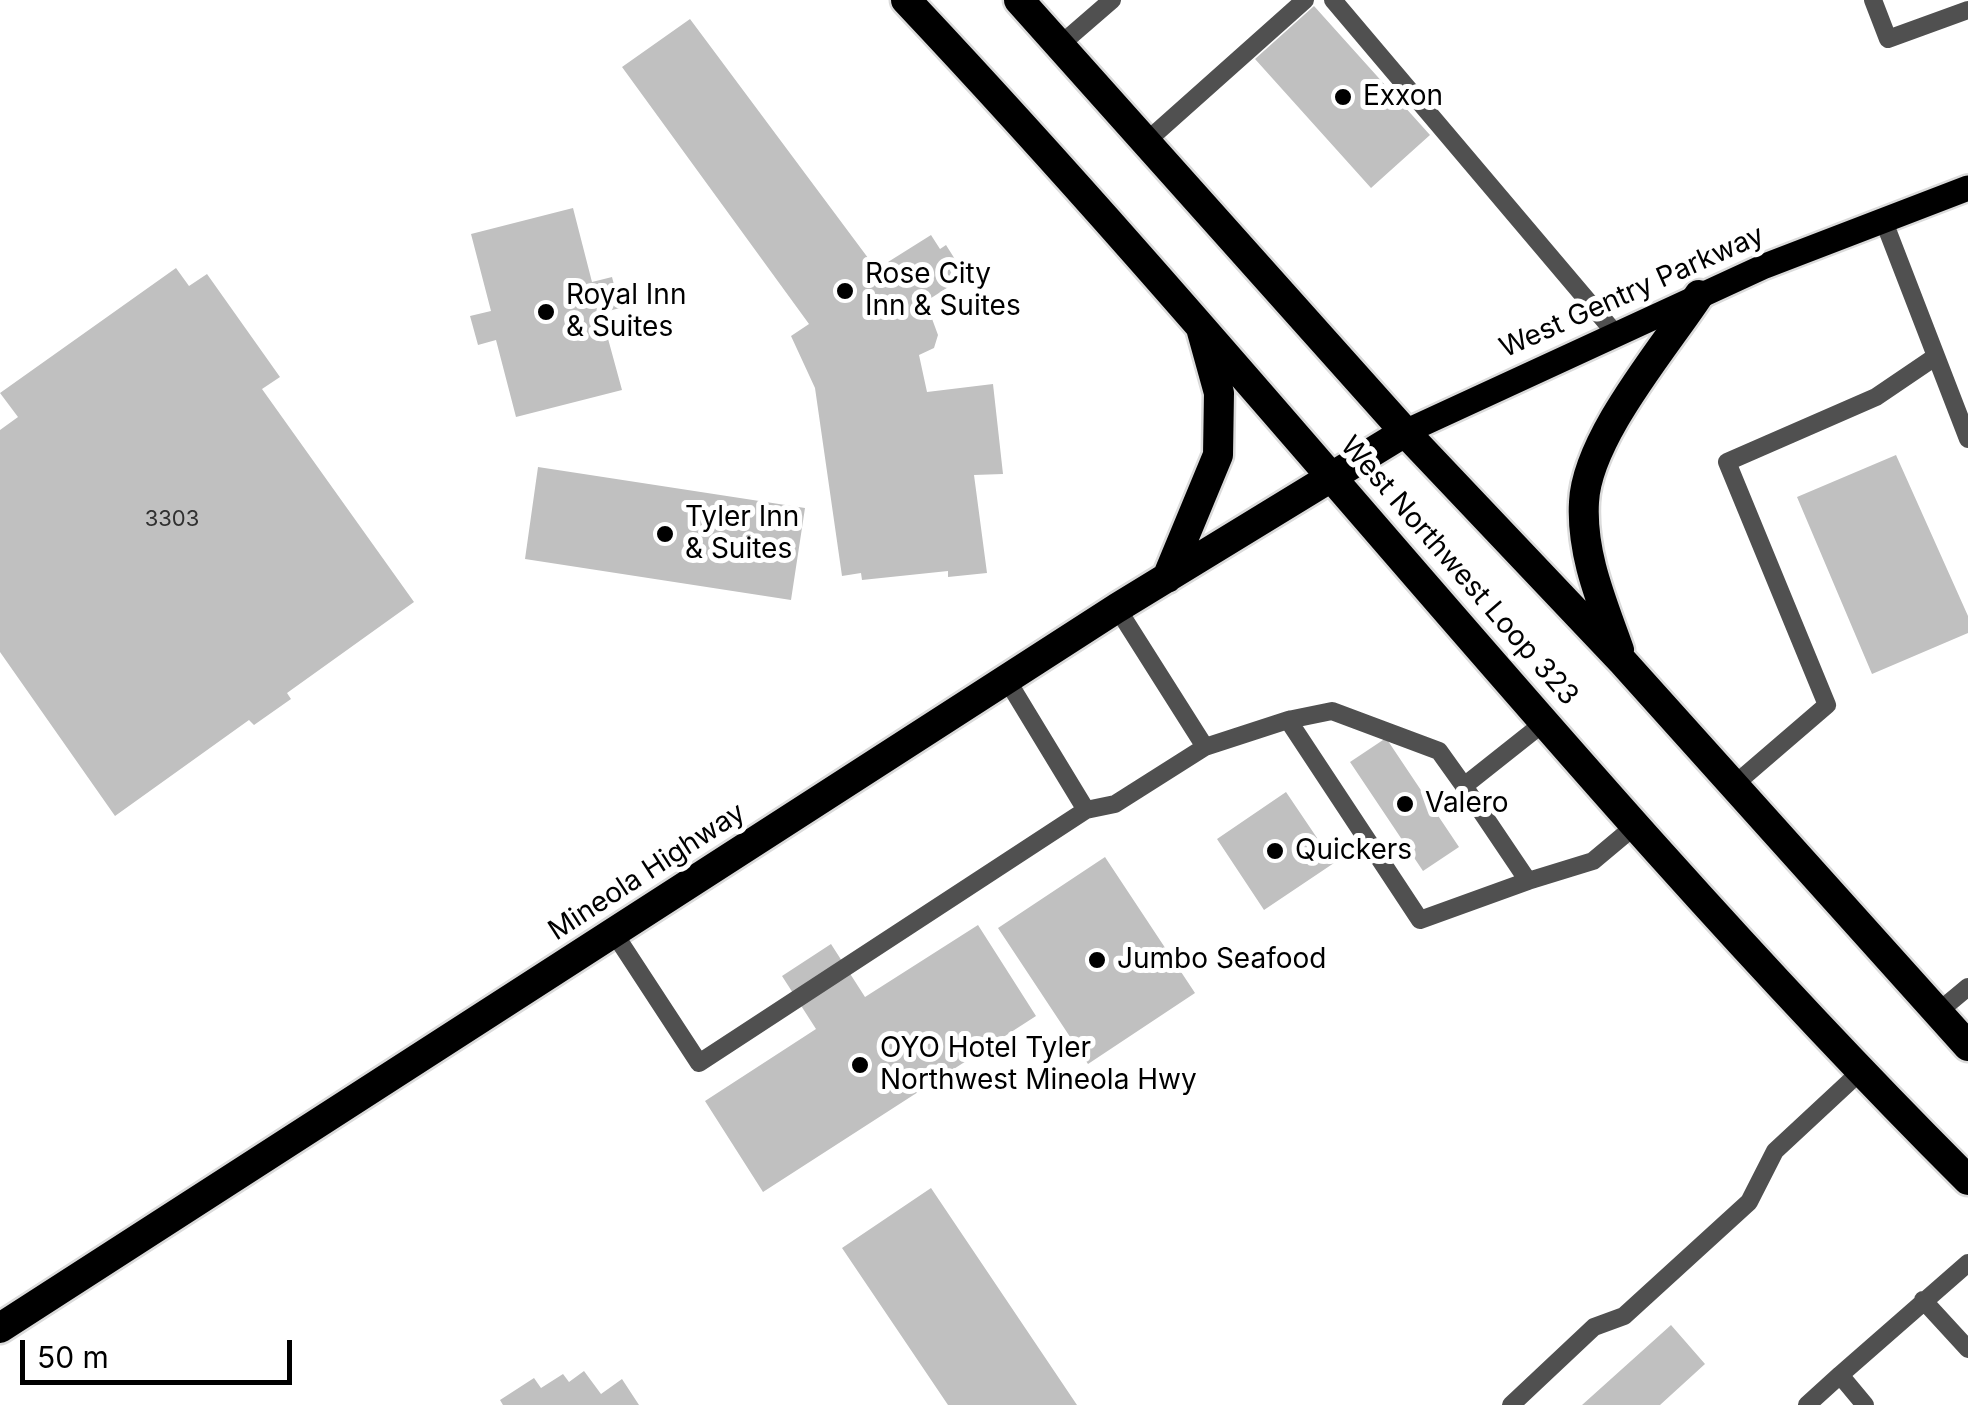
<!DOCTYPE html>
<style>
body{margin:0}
#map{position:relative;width:1968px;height:1405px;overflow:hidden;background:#fff;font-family:Inter,sans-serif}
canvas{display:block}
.scale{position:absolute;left:20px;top:1340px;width:272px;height:45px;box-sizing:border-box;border:5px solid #000;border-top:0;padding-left:12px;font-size:30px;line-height:35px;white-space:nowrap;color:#000;-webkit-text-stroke:8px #fff;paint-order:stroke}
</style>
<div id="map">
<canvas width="1968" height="1405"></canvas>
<div class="scale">50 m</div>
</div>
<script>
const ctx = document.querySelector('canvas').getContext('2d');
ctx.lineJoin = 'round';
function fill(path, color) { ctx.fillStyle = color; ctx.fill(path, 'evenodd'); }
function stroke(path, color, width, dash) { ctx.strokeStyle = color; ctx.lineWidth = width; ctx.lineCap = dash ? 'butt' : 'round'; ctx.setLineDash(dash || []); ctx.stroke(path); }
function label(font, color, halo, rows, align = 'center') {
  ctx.font = font + ' Inter,sans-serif'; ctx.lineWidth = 10; ctx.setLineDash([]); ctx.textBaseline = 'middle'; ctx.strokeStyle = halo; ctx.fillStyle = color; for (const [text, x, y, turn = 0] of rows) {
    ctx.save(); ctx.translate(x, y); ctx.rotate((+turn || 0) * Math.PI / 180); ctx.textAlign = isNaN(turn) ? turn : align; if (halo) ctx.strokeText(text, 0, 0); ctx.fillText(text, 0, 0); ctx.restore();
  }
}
fill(new Path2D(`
 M1314,6L1430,135L1371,188L1255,59Z
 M690,19L880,274L892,267L888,262L931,235L940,249L946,245L958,264L953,268L961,279L917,307L931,316L938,335L934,348L919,355L927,392L993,384L1003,474L974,475L987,573L948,577V571L862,580L861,573L842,576L815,388L791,336L809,324L622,67Z
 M573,208L592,282L612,277L620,308L601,313L622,390L516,417L496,340L478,345L470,316L491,311L471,234Z
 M176,268L189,286L207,274L280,377L262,389L414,602L287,693L291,699L254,725L249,720L115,816L0,652V430L18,417L0,393Z
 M1896,455L1968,616V633L1872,674L1797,497Z
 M538,467L805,508L791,600L525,559Z
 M1386,738L1459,847L1423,871L1350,762Z
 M1286,792L1334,863L1264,910L1217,839Z
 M1105,857L1195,993L1088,1064L998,928Z
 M978,925L1036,1016L763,1192L705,1101L816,1029L782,976L831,944L865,997Z
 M931,1188L1077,1405H948L842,1248Z
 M1671,1325L1705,1364L1660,1405H1582Z
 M584,1371L601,1394L622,1379L639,1405H503L500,1400L534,1378L541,1388L563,1374L569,1382Z`), '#c0c0c0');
const primary = new Path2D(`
 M1405,432L1765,266L1968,188`);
const highway = new Path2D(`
 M906,0C1269,385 1593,806 1968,1180
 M1019,0L1405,432L1623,662L1968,1046
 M1167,578L1218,455L1219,393L1201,328
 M1619,650C1602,602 1581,554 1584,502C1587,438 1664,348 1699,295
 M0,1328L1117,608L1405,432`);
stroke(primary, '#dbdbdb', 30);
stroke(highway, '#dbdbdb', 35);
stroke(new Path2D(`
 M1333,0L1615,333
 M1873,0L1888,39L1968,10
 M1060,45L1112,0
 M1148,140L1305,0
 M1883,219L1968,439
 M1117,608L1205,747
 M1288,720L1332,711L1439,751L1464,786
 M1546,721L1464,786L1528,881L1593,861L1636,825
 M1734,785L1827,705L1727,462L1876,397L1935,357
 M1086,810L1115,804L1205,747L1288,720L1420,920L1528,881
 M614,933L699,1063L1086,810L1007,680
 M1938,1012L1968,987
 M1923,1300L1968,1349
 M1511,1405L1594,1327L1624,1316L1749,1202L1775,1151L1860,1072
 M1807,1405L1840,1375
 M1865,1405L1840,1375L1968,1263`), '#505050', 18);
stroke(primary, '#000', 25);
stroke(highway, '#000', 30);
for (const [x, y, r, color] of [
 [1343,97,10,"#000"],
 [845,291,10,"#000"],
 [546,312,10,"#000"],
 [665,534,10,"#000"],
 [1405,804,10,"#000"],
 [1275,851,10,"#000"],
 [1097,960,10,"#000"],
 [860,1065,10,"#000"]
]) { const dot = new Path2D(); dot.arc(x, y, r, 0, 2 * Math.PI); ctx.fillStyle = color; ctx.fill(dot); stroke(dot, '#fff', 4); }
label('22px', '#303030', null, [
 ["3303",172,519]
]);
label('28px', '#000', '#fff', [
 ["Exxon",1363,97],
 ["Rose City",865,275],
 ["Inn & Suites",865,307],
 ["Royal Inn",566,296],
 ["& Suites",566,328],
 ["Tyler Inn",685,518],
 ["& Suites",685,550],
 ["Valero",1425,804],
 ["Quickers",1295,851],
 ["Jumbo Seafood",1117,960],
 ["OYO Hotel Tyler",880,1049],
 ["Northwest Mineola Hwy",880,1081]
], 'left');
label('28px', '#000', '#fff', [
 ["West Gentry Parkway",1632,292,-24],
 ["West Northwest Loop 323",1459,571,49],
 ["Mineola Highway",647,872,-33]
]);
</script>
